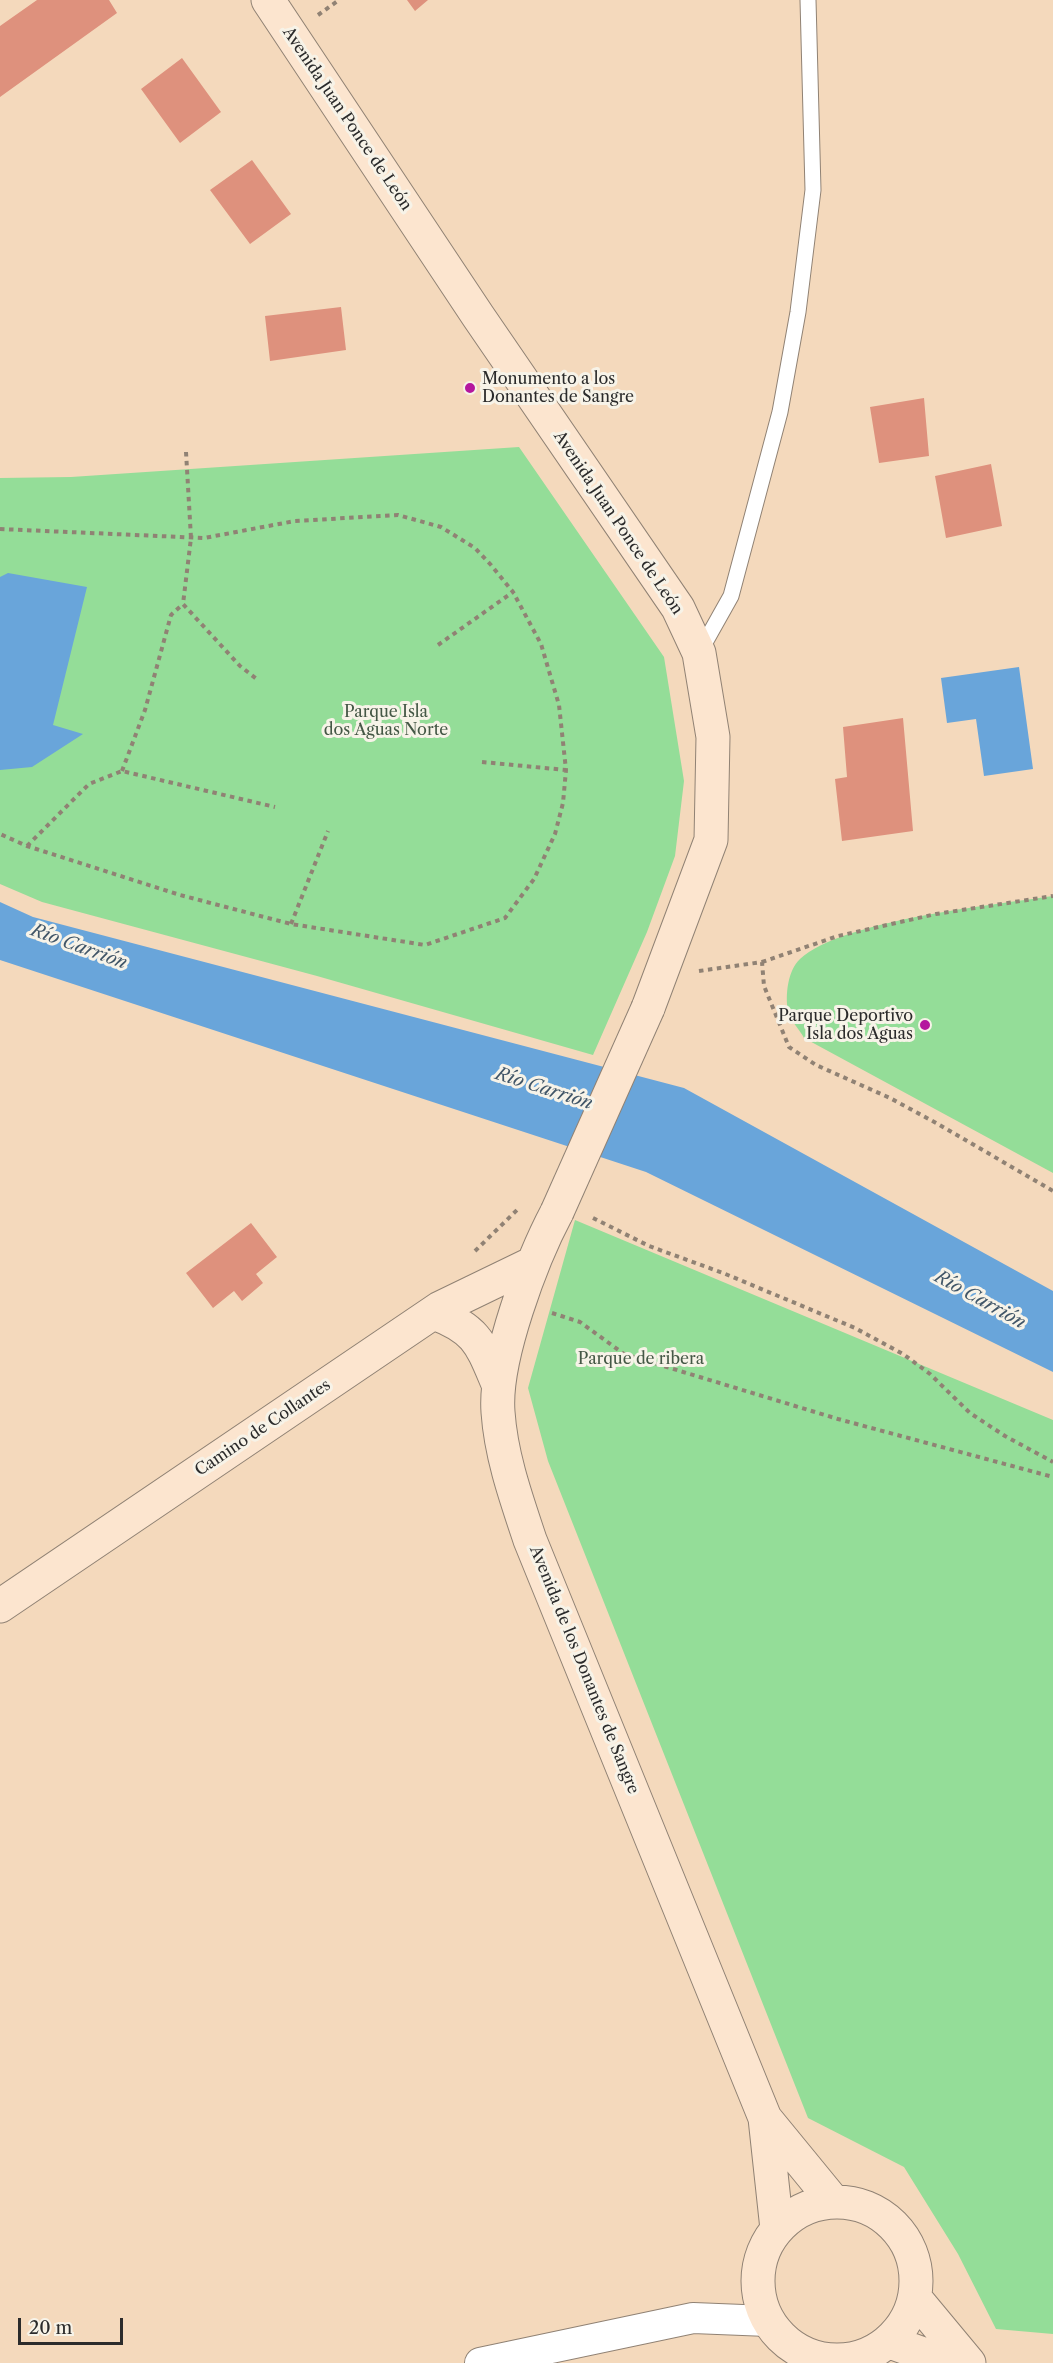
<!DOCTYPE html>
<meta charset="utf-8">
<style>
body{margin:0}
#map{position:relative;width:1053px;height:2363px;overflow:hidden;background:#f4d9bc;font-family:"Libre Caslon Text",serif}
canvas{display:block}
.scale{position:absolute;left:18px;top:2318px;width:105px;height:27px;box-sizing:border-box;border:3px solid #2b2b2b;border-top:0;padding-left:8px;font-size:18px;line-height:21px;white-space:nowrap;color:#2b2b2b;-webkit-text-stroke:4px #f7f3e8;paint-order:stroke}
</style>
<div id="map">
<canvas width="1053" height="2363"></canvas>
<div class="scale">20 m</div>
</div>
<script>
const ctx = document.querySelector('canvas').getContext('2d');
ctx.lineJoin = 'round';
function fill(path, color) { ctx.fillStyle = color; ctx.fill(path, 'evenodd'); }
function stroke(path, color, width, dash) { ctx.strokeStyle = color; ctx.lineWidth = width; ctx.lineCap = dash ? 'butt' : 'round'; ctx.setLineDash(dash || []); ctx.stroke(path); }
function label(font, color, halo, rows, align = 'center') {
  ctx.font = font + ' "Libre Caslon Text",serif'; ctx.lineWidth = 6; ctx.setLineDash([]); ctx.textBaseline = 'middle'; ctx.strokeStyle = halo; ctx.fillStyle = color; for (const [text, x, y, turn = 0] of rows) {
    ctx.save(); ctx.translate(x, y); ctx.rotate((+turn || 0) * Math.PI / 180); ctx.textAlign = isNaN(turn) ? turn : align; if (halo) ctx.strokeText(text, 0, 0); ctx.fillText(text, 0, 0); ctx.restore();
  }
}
fill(new Path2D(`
 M519,447L664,657L684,781L675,856L647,932L593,1055L317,976L42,902L0,884V478L71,477Z
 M1053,896V1173L804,1038C800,1030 789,1019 788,1011C785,995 788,970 800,959C842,920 994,905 1053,896Z
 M575,1220L1053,1420V2334L996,2329L958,2254L904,2167L808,2118L548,1461L528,1388Z`), '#94dd98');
fill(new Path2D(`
 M8,573L87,587L53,725L83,734L32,767L0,770V577Z
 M1019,667L1033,769L984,776L976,719L947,723L941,678Z
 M0,902L33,917L684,1088L1053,1291V1372L646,1172L0,960Z`), '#69a5da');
fill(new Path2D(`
 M37,0H109L117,13L0,97V26Z
 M407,0H428L415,11Z
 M182,58L221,112L180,143L141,89Z
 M252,160L291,214L250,244L210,190Z
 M341,307L346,350L270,361L265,316Z
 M924,398L929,456L879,463L870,407Z
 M991,464L1002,526L946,538L935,476Z
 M903,718L913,831L842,841L835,779L847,777L843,727Z
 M251,1223L277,1257L256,1274L263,1283L242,1301L234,1291L213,1308L186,1273Z`), '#de917d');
const lane = new Path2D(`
 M699,653L731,596L780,412L798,312L813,190L808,0`);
const street = new Path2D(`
 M808,2356L813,2363
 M480,2363L693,2318L768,2321
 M870,2363L872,2354`);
const secondary = new Path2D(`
 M268,0L478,316L678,608L699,653L713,737L711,840L648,1008
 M557,1212C532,1259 494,1359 498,1412C501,1456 516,1498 530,1540L765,2118L777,2229
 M434,1313C477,1329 481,1344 498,1384
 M0,1606L440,1308L533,1263
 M765,2118L833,2201
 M758 2281a79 79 0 1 1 158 0a79 79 0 1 1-158 0Z
 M915,2298L969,2363
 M890,2342L948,2363`);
stroke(lane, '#908274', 17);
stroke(street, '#908274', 32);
stroke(secondary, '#908274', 35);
stroke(new Path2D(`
 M318,15L339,0
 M186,452L191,538L183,604L240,666L258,680
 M0,529L204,538L295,521L398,515L441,527L475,548L491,565L513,592L541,644L559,705L566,770L563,803L555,834L534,879L505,918L425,945L291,924L180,895L27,846L0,834
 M438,645L513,592
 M482,762L566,770
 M122,771L145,710L171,615L183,604
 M27,846L89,784L122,771L275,807
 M291,924L328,831
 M762,962L838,936L936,914L1053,896
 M699,971L762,962L764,986L789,1047L816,1065L890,1098L938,1124L1053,1191
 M593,1218L649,1246L723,1273L855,1328L903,1354L930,1374L970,1413L1005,1436L1053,1462
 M475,1251L517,1210
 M552,1313L580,1322L624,1354L838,1419L1053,1477`), '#908274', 4, [4.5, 4.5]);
stroke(lane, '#fff', 15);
stroke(street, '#fff', 30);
stroke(secondary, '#fce5cf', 33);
const secondaryBridge = new Path2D(`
 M557,1212L648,1008`);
stroke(secondaryBridge, '#908274', 35, []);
stroke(secondaryBridge, '#fce5cf', 33);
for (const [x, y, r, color] of [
 [470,388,6,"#b5179e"],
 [925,1025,6,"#b5179e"]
]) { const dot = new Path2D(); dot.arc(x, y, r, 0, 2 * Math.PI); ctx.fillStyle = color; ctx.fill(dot); stroke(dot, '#f7f3e8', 2); }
label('16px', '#2b2b2b', '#f7f3e8', [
 ["Avenida Juan Ponce de León",347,119,56],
 ["Avenida Juan Ponce de León",618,523,56],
 ["Camino de Collantes",263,1428,-34],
 ["Avenida de los Donantes de Sangre",584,1670,68]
]);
label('16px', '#2b2b2b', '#f7f3e8', [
 ["Monumento a los",482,379],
 ["Donantes de Sangre",482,397],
 ["Parque Deportivo",913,1016,"right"],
 ["Isla dos Aguas",913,1034,"right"]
], 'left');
label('16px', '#455846', '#f7f3e8', [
 ["Parque Isla",386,712],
 ["dos Aguas Norte",386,730],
 ["Parque de ribera",641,1359]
]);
label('italic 18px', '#415668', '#f7f3e8', [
 ["Río Carrión",79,947,20],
 ["Río Carrión",544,1089,18],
 ["Río Carrión",980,1300,29]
]);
</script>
